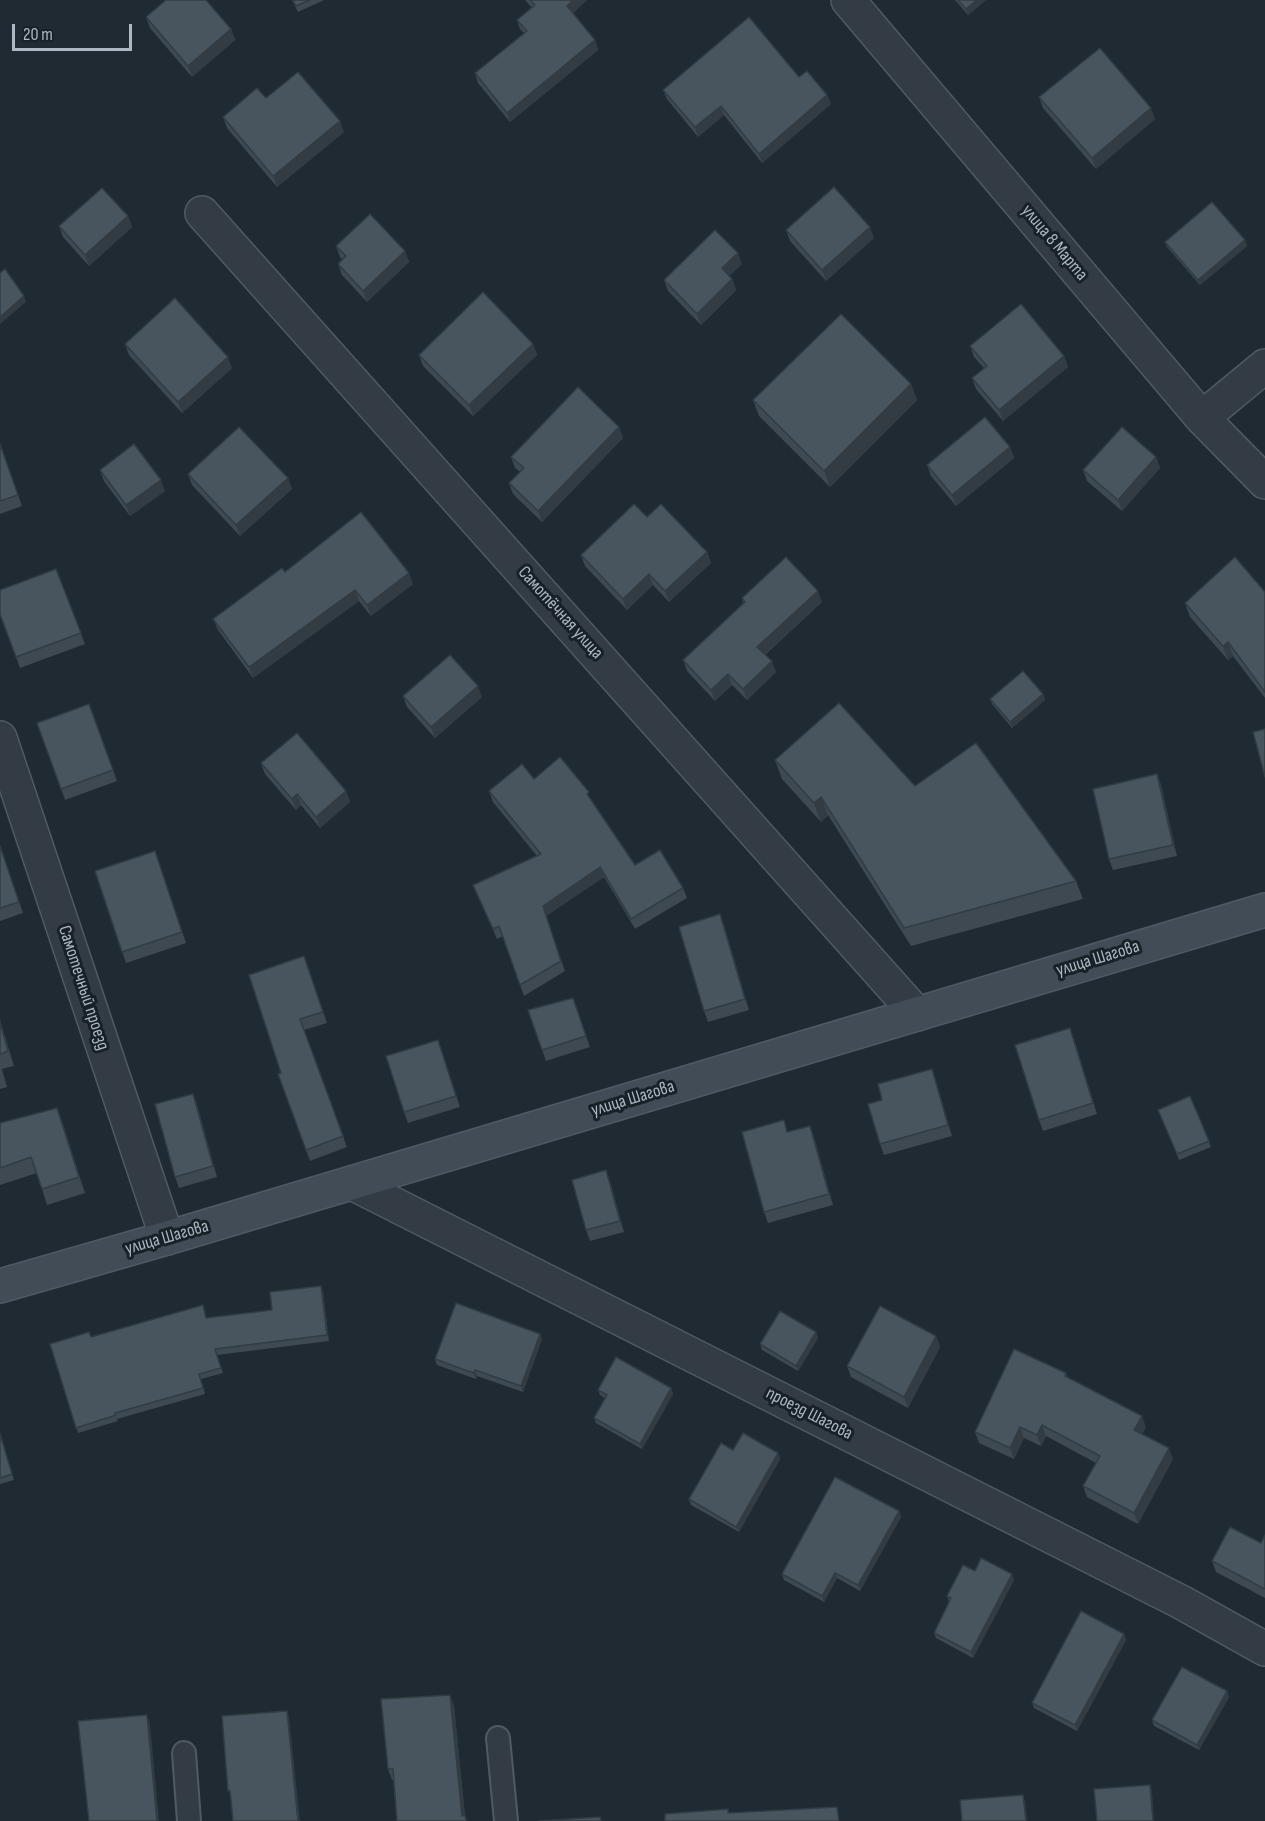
<!DOCTYPE html>
<meta charset="utf-8">
<style>
body{margin:0}
#map{position:relative;width:1265px;height:1821px;overflow:hidden;background:#202a33;font-family:"Sofia Sans Condensed",sans-serif}
canvas{display:block}
.scale{position:absolute;left:12px;top:24px;width:120px;height:27px;box-sizing:border-box;border:3px solid #adb7c1;border-top:0;padding-left:8px;font-size:18px;line-height:21px;white-space:nowrap;color:#adb7c1;-webkit-text-stroke:4px #192128;paint-order:stroke}
</style>
<div id="map">
<canvas width="1265" height="1821"></canvas>
<div class="scale">20 m</div>
</div>
<script>
const ctx = document.querySelector('canvas').getContext('2d');
ctx.lineJoin = 'round';
function stroke(path, color, width, dash) { ctx.strokeStyle = color; ctx.lineWidth = width; ctx.lineCap = dash ? 'butt' : 'round'; ctx.setLineDash(dash || []); ctx.stroke(path); }
function fill(path, color) { ctx.fillStyle = color; ctx.fill(path, 'evenodd'); }
function label(font, color, halo, rows, align = 'center') {
  ctx.font = font + ' "Sofia Sans Condensed",sans-serif'; ctx.lineWidth = 6; ctx.setLineDash([]); ctx.textBaseline = 'middle'; ctx.strokeStyle = halo; ctx.fillStyle = color; for (const [text, x, y, turn = 0] of rows) {
    ctx.save(); ctx.translate(x, y); ctx.rotate((+turn || 0) * Math.PI / 180); ctx.textAlign = isNaN(turn) ? turn : align; if (halo) ctx.strokeText(text, 0, 0); ctx.fillText(text, 0, 0); ctx.restore();
  }
}
const service = new Path2D(`
 M498,1738L506,1821
 M184,1753L189,1821`);
const minor = new Path2D(`
 M848,0L1202,418L1265,482
 M202,213L917,1014
 M1202,418L1265,366
 M0,738L167,1238
 M352,1183L1181,1602L1265,1649`);
const secondary = new Path2D(`
 M0,1286L167,1238L1265,910`);
stroke(service, '#505a62', 26);
stroke(minor, '#505a62', 36);
stroke(secondary, '#505a62', 36);
stroke(service, '#333c44', 22);
stroke(minor, '#333c44', 33);
stroke(secondary, '#414c57', 33);
fill(new Path2D(`
 M292,0H324L298,12Z
 M525,0H587L573,13L595,40L598,50L510,122L478,83L475,73L524,33L520,29L517,20L532,8Z
 M955,0H986L968,15Z
 M146,17L231,29L235,40L192,77L150,28Z
 M799,77L827,95L831,104L762,163L724,115L698,137L667,99L663,90Z
 M1039,97L1155,119L1096,169L1043,108Z
 M266,98L344,132L277,187L227,128L223,117Z
 M128,216L132,227L89,266L63,237L59,226Z
 M786,230L874,238L826,281L790,241Z
 M1245,240L1247,246L1200,285L1167,247L1165,242Z
 M336,246L405,251L409,262L367,302L342,275L338,264L342,259L340,257Z
 M742,264L729,276L732,279L736,290L701,325L668,291L664,280Z
 M125,344L232,368L182,413L129,355Z
 M533,344L537,355L473,416L423,366L419,355Z
 M970,346L1064,356L1068,367L1003,421L976,389L972,378L984,368L974,357Z
 M911,384L917,400L830,487L759,416L753,400Z
 M619,427L623,438L542,522L513,494L509,483L520,472L515,468L511,457Z
 M0,443L22,506L0,514Z
 M1010,447L1014,458L956,506L931,476L927,465Z
 M1156,457L1160,468L1122,511L1087,481L1083,470Z
 M100,470L165,491L130,516L104,481Z
 M188,474L288,478L292,489L240,536L192,485Z
 M647,517L707,552L711,563L669,602L653,585L627,610L585,566L581,555Z
 M56,569L85,644L20,668L0,614Z
 M285,572L413,584L371,616L359,601L253,678L218,630L213,619Z
 M1265,592V698L1233,656L1228,660L1190,617L1185,603Z
 M742,598L822,602L765,655L776,672L747,700L732,685L715,701L687,671L683,660L743,603Z
 M1043,694L1045,700L1012,728L992,704L990,699Z
 M403,696L482,697L435,738L407,707Z
 M37,723L113,770L117,781L65,800Z
 M775,760L915,786L1076,881L1083,899L911,946L828,815L821,822L782,779Z
 M261,763L346,791L350,802L320,828L301,805L296,810L265,774Z
 M1157,774L1161,785L1177,856L1113,870L1109,859Z
 M534,779L593,802L635,865L683,888L687,898L635,929L604,877L546,916L565,971L524,996L503,936L497,939L473,885L537,856L493,802L489,791Z
 M0,845L23,913L0,921Z
 M155,851L186,943L126,963L95,871Z
 M724,925L749,1010L708,1022L704,1011Z
 M304,956L327,1023L304,1030L347,1147L310,1161L278,1074L281,1073Z
 M573,998L590,1047L546,1061L528,1010Z
 M0,1020L14,1066L2,1069L7,1087L0,1089Z
 M1074,1039L1097,1114L1043,1131L1039,1120Z
 M438,1040L460,1107L408,1123L404,1112Z
 M932,1069L952,1136L884,1155L880,1144L882,1100Z
 M193,1094L197,1105L217,1177L179,1188L175,1177Z
 M1190,1096L1211,1147L1179,1160L1158,1110Z
 M0,1123L63,1124L85,1193L47,1205L37,1173L0,1185Z
 M810,1126L814,1137L833,1205L768,1223L764,1212L788,1132Z
 M610,1181L624,1232L590,1241L586,1230Z
 M323,1292L329,1341L217,1355L223,1373L201,1379L205,1394L117,1419L118,1421L78,1433L50,1344L207,1318L272,1310Z
 M816,1332L818,1338L798,1371L762,1350L760,1344Z
 M540,1334L542,1339L523,1392L477,1376L476,1379L437,1365L435,1359Z
 M936,1336L940,1347L908,1408L851,1377L847,1366Z
 M1066,1373L1068,1378L1146,1427L1142,1434L1173,1459L1138,1524L1087,1497L1083,1486L1096,1463L1046,1436L1041,1446L1024,1438L1014,1459L979,1443L975,1432Z
 M671,1388L673,1394L642,1449L596,1423L594,1418L605,1398L600,1395L598,1390Z
 M0,1433L14,1480L0,1484Z
 M733,1450L778,1453L780,1459L739,1532L691,1505L689,1499Z
 M899,1511L901,1517L860,1591L837,1578L824,1602L784,1580L782,1574Z
 M1265,1535V1598L1216,1572L1212,1561L1261,1543Z
 M975,1571L1014,1580L973,1658L936,1638L934,1633L949,1602L947,1596Z
 M1124,1634L1126,1640L1077,1731L1034,1708L1032,1703Z
 M1227,1691L1229,1697L1199,1750L1154,1726L1152,1720Z
 M454,1706L465,1816L467,1821H397L393,1780H392L388,1769Z`), '#3e4952');
fill(new Path2D(`
 M573,0H587L570,16L567,6Z
 M977,0H986L968,15L966,9Z
 M231,29L235,40L192,77L188,66Z
 M595,40L598,50L510,122L507,113Z
 M827,95L831,104L762,163L759,154Z
 M721,106L724,115L698,137L695,127Z
 M1151,108L1155,119L1096,169L1092,158Z
 M340,121L344,132L277,187L273,176Z
 M128,216L132,227L89,266L85,255Z
 M870,227L874,238L826,281L822,270Z
 M1245,240L1247,246L1200,285L1198,280Z
 M405,251L409,262L367,302L363,291Z
 M738,253L742,264L726,279L722,268Z
 M732,279L736,290L701,325L697,314Z
 M24,296L26,302L0,324V317Z
 M533,344L537,355L473,416L469,405Z
 M1064,356L1068,367L1003,421L999,410Z
 M228,357L232,368L182,413L178,402Z
 M911,384L917,400L830,487L824,471Z
 M619,427L623,438L542,522L538,511Z
 M1010,447L1014,458L956,506L952,495Z
 M1156,457L1160,468L1122,511L1118,500Z
 M288,478L292,489L240,536L236,525Z
 M161,480L165,491L130,516L126,505Z
 M707,552L711,563L669,602L665,591Z
 M409,573L413,584L371,616L367,605Z
 M649,574L653,585L627,610L623,599Z
 M355,590L359,601L253,678L249,667Z
 M818,591L822,602L761,658L757,647Z
 M1228,642L1233,656L1228,660L1223,646Z
 M772,661L776,672L747,700L743,689Z
 M728,674L732,685L715,701L711,690Z
 M478,686L482,697L435,738L431,727Z
 M1043,694L1045,700L1012,728L1010,722Z
 M1157,774L1161,785L1177,856L1173,845Z
 M346,791L350,802L320,828L316,817Z
 M297,794L301,805L296,810L292,799Z
 M821,797L828,815L821,822L814,803Z
 M600,867L604,877L546,916L565,971L543,906Z
 M720,914L724,925L749,1010L745,999Z
 M0,1020L14,1066L0,1023Z
 M932,1069L936,1080L952,1136L948,1125Z
 M193,1094L197,1105L217,1177L213,1166Z
 M57,1108L63,1124L85,1193L79,1177Z
 M810,1126L814,1137L833,1205L829,1194Z
 M606,1170L610,1181L624,1232L620,1221Z
 M321,1286L323,1292L329,1341L327,1335Z
 M816,1332L818,1338L798,1371L796,1366Z
 M540,1334L542,1339L523,1392L521,1386Z
 M936,1336L940,1347L908,1408L904,1397Z
 M475,1370L477,1376L476,1379L473,1373Z
 M671,1388L673,1394L642,1449L640,1444Z
 M1142,1416L1146,1427L1138,1441L1134,1430Z
 M1042,1425L1046,1436L1041,1446L1037,1435Z
 M1020,1427L1024,1438L1014,1459L1010,1448Z
 M1169,1448L1173,1459L1138,1524L1134,1513Z
 M778,1453L780,1459L739,1532L736,1527Z
 M899,1511L901,1517L860,1591L858,1585Z
 M835,1573L837,1578L824,1602L822,1596Z
 M1012,1574L1014,1580L973,1658L971,1652Z
 M1124,1634L1126,1640L1077,1731L1075,1725Z
 M1227,1691L1229,1697L1199,1750L1197,1745Z
 M450,1695L454,1706L465,1816L467,1821H464L462,1816Z
 M287,1711L289,1717L300,1821H298Z
 M147,1715L150,1724L159,1821H157Z
 M1150,1785L1152,1791L1154,1821H1153Z
 M1023,1795L1025,1801L1027,1821H1026Z`), '#323c42');
const building = new Path2D(`
 M166,0H206L231,29L188,66L146,17Z
 M293,0H310L296,6Z
 M530,0H573L567,6L595,40L507,113L475,73L527,31L517,20L535,5Z
 M958,0H977L966,9Z
 M749,17L799,77L807,71L827,95L759,154L721,106L695,127L663,90Z
 M1100,48L1151,108L1092,158L1039,97Z
 M298,72L340,121L273,176L223,117L257,88L266,98Z
 M834,187L870,227L822,270L786,230Z
 M102,188L128,216L85,255L59,226Z
 M1212,202L1245,240L1198,280L1165,242Z
 M370,214L405,251L363,291L338,264L346,256L336,246Z
 M715,230L738,253L722,268L732,279L697,314L664,280Z
 M5,269L24,296L0,317V273Z
 M483,292L533,344L469,405L419,355Z
 M175,298L228,357L178,402L125,344Z
 M1021,304L1064,356L999,410L972,378L987,366L970,346Z
 M841,314L911,384L824,471L753,400Z
 M578,387L619,427L538,511L509,483L524,468L511,457Z
 M985,417L1010,447L952,495L927,465Z
 M239,427L288,478L236,525L188,474Z
 M1122,427L1156,457L1118,500L1083,470Z
 M0,444L18,495L0,501Z
 M134,444L161,480L126,505L100,470Z
 M634,504L647,517L661,504L707,552L665,591L649,574L623,599L581,555Z
 M361,512L409,573L367,605L355,590L249,667L213,619L282,568L285,572Z
 M786,557L818,591L757,647L772,661L743,689L728,674L711,690L683,660L745,602L742,598Z
 M1235,557L1265,592V692L1228,642L1223,646L1185,603Z
 M56,569L81,633L16,657L0,614V590Z
 M450,655L478,686L431,727L403,696Z
 M1023,671L1043,694L1010,722L990,699Z
 M839,703L915,786L976,743L1076,881L904,928L821,797L814,803L775,760Z
 M89,704L113,770L61,789L37,723Z
 M1265,729V777L1253,732Z
 M297,733L346,791L316,817L297,794L292,799L261,763Z
 M560,757L589,792L587,794L635,865L660,850L683,888L631,919L600,867L543,906L561,961L520,985L499,926L493,929L473,885L541,854L489,791L522,764L534,779Z
 M1157,774L1173,845L1109,859L1093,789Z
 M0,846L19,902L0,908Z
 M155,851L182,932L122,952L95,871Z
 M720,914L745,999L704,1011L679,927Z
 M304,956L323,1012L300,1019L343,1136L306,1150L278,1074L281,1073L249,975Z
 M573,998L586,1036L542,1050L528,1010Z
 M0,1023L8,1051L0,1054Z
 M1070,1028L1093,1103L1039,1120L1015,1045Z
 M438,1040L456,1096L404,1112L386,1056Z
 M932,1069L948,1125L880,1144L868,1104L882,1100L878,1084Z
 M193,1094L213,1166L175,1177L155,1104Z
 M1190,1096L1209,1141L1177,1154L1158,1110Z
 M57,1108L79,1177L42,1189L31,1157L0,1168V1123Z
 M784,1120L787,1132L810,1126L829,1194L764,1212L742,1132Z
 M606,1170L620,1221L586,1230L572,1180Z
 M321,1286L327,1335L215,1349L221,1368L199,1374L203,1388L115,1413L116,1415L76,1428L50,1344L89,1332L91,1337L203,1305L206,1318L272,1310L270,1292Z
 M456,1303L540,1334L521,1386L475,1370L473,1373L435,1359Z
 M880,1306L936,1336L904,1397L847,1366Z
 M780,1311L816,1332L796,1366L760,1344Z
 M1014,1349L1066,1373L1065,1376L1142,1416L1134,1430L1169,1448L1134,1513L1083,1486L1100,1456L1042,1425L1037,1435L1020,1427L1010,1448L975,1432Z
 M616,1357L671,1388L640,1444L594,1418L607,1395L598,1390Z
 M743,1433L778,1453L736,1527L689,1499L721,1443L733,1450Z
 M0,1434L12,1474L0,1478Z
 M835,1477L899,1511L858,1585L835,1573L822,1596L782,1574Z
 M1230,1527L1261,1543L1265,1535V1589L1212,1561Z
 M981,1558L1012,1574L971,1652L934,1633L951,1598L947,1596L963,1565L975,1571Z
 M1081,1611L1124,1634L1075,1725L1032,1703Z
 M1182,1667L1227,1691L1197,1745L1152,1720Z
 M450,1695L462,1816L465,1815L466,1821H397L393,1769H388L381,1699Z
 M287,1711L298,1821H233L230,1791H228L222,1716Z
 M147,1715L157,1821H89L78,1721Z
 M1150,1785L1153,1821H1097L1094,1789Z
 M1023,1795L1026,1821H962L960,1800Z
 M837,1807L839,1821H665V1814L728,1809V1813Z
 M600,1817L601,1821H539Z`);
fill(building, '#48555f');
stroke(building, '#323c42', 1.5);
label('18px', '#adb7c1', '#192128', [
 ["улица 8 Марта",1054,243,50],
 ["Самотёчная улица",560,613,48],
 ["улица Шагова",1098,959,-17],
 ["Самотечный проезд",83,988,72],
 ["улица Шагова",633,1099,-17],
 ["улица Шагова",167,1238,-16],
 ["проезд Шагова",809,1414,27]
]);
</script>
